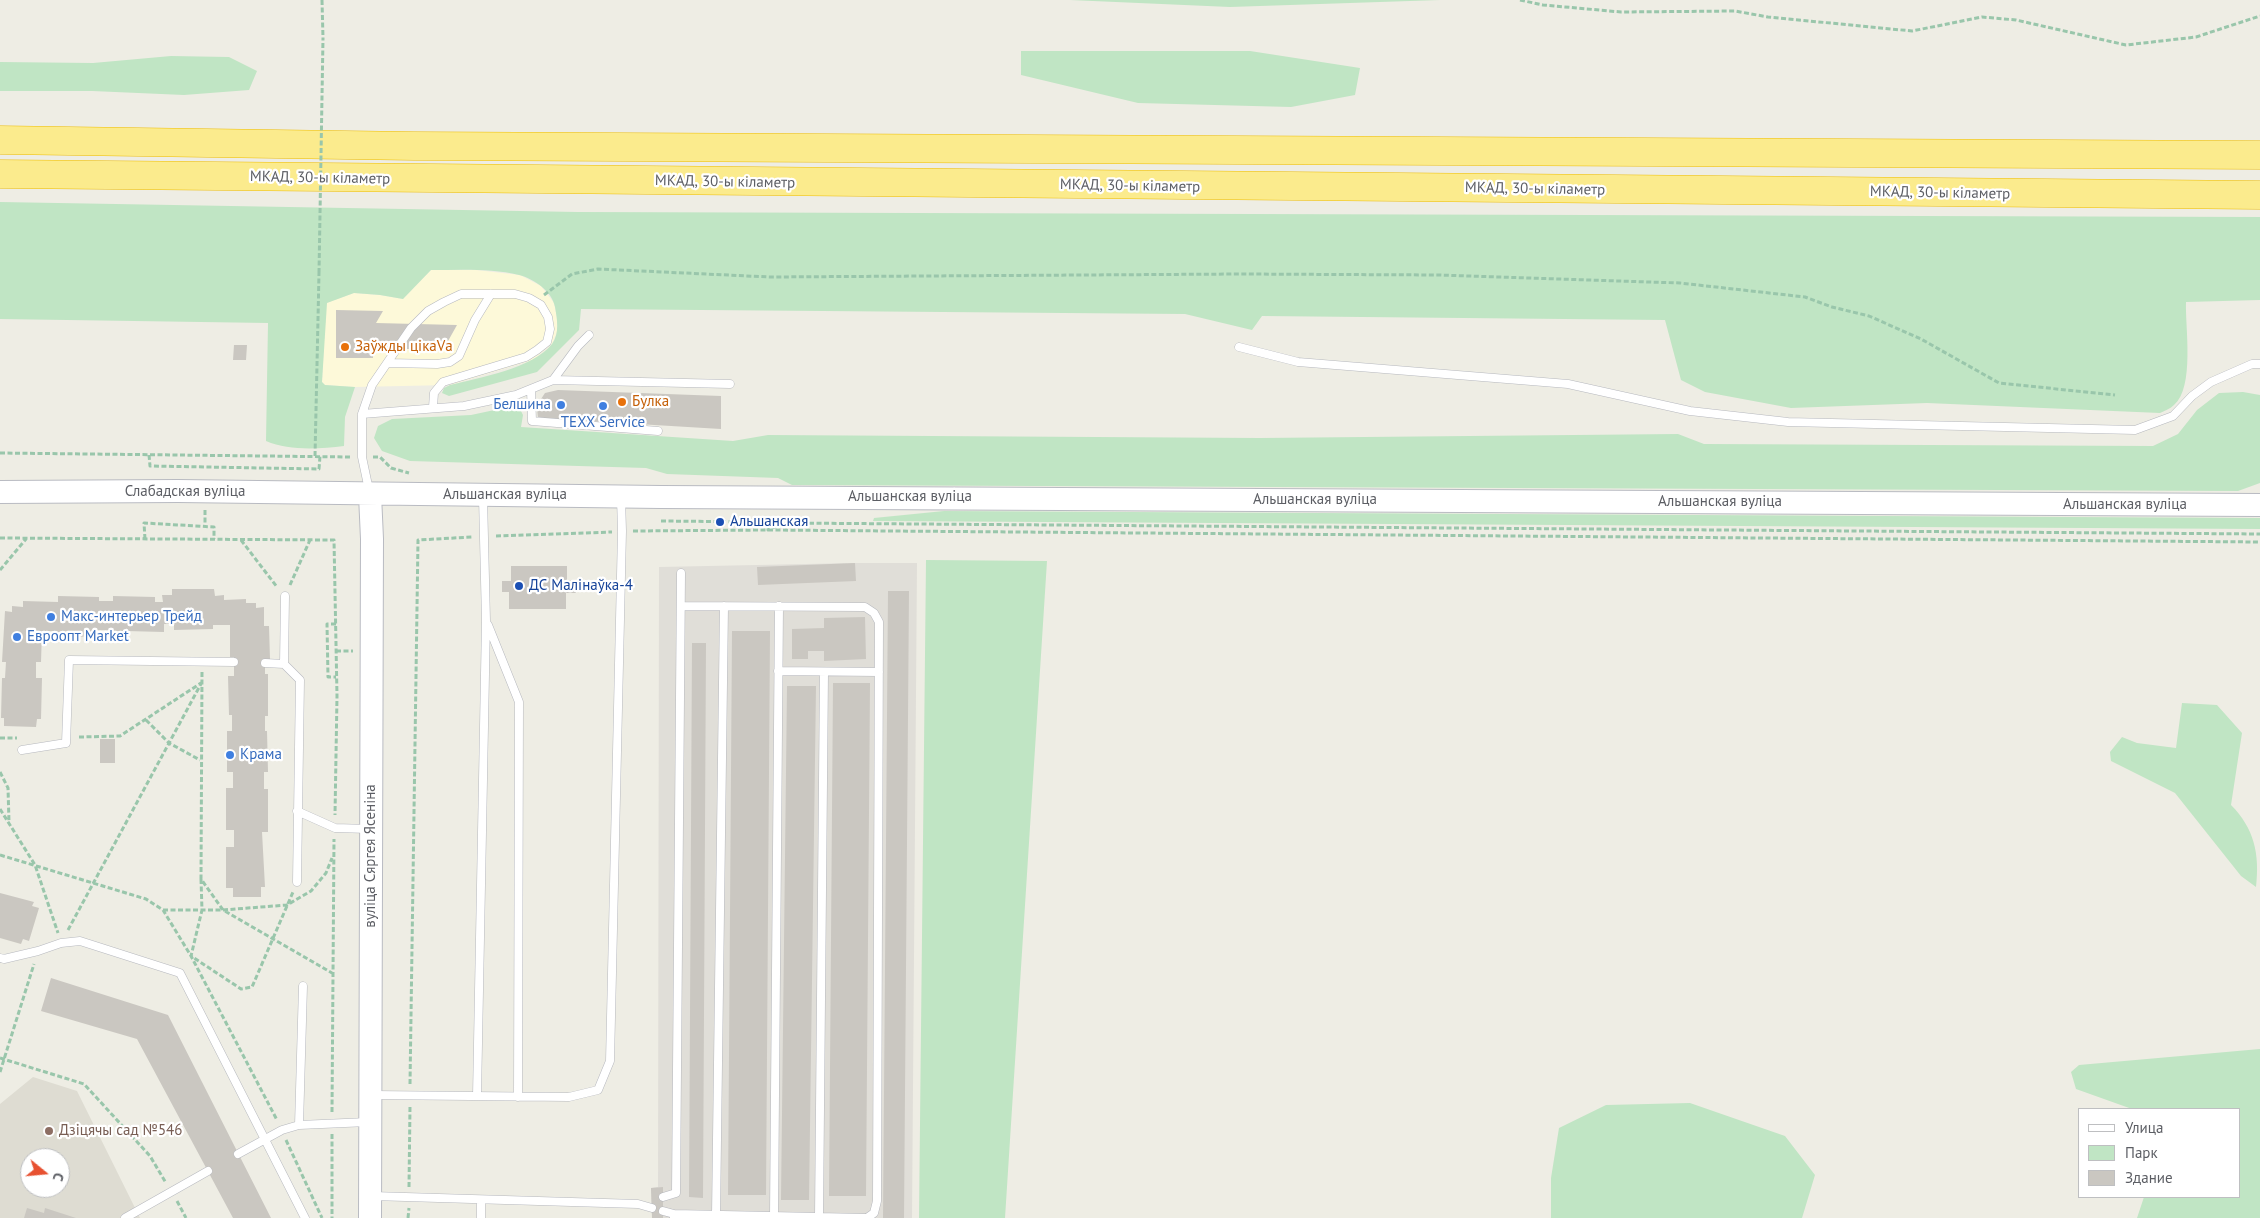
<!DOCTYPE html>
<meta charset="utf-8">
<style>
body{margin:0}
#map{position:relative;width:2260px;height:1218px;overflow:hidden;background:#eeede4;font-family:"PT Sans",sans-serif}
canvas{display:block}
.legend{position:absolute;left:2078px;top:1108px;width:162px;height:90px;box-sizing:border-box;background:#fff;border:1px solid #bebfc1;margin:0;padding:6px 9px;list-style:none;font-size:15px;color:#5c5e64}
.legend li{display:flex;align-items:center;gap:10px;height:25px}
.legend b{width:25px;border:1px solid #bebfc1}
.north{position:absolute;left:20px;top:1148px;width:50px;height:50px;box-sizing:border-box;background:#fff;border:1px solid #bebfc1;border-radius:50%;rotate:107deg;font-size:14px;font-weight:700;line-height:20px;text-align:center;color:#5c5e64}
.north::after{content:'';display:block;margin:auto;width:18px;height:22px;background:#e75131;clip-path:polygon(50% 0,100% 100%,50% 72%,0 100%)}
</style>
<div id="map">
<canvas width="2260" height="1218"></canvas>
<ul class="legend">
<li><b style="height:6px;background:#fff"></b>Улица</li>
<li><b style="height:14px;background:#c0e5c4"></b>Парк</li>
<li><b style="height:14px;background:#cac7c1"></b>Здание</li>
</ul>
<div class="north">С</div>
</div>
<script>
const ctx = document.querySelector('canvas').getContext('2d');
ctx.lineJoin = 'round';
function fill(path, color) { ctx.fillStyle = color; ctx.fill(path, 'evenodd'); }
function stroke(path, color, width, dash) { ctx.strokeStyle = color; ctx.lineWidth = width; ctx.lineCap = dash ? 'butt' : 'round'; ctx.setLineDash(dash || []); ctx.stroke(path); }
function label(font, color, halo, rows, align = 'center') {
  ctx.font = font + ' "PT Sans",sans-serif'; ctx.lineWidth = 4.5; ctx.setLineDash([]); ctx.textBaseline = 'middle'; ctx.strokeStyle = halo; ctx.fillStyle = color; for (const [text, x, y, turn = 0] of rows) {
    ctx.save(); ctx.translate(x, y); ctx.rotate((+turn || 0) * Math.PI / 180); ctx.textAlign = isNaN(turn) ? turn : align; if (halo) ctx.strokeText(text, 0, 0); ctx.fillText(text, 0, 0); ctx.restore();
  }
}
fill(new Path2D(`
 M431,270H476L520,275L541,286L554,303L557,318V332L552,344L533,360L450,385L355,387L325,385L322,382L326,303L354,293L380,295L403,299Z`), '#fdf9d9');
fill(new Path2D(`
 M855,563H917L912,1218H652L651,1188L658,1187L659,567Z`), '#e0ded8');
fill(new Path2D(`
 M33,1077L77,1091L140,1218H0V1104ZM30,1158H60V1188H30Z`), '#dedcd2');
fill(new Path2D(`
 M1070,0H1440L1230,7Z
 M1021,51H1250L1360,68L1355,95L1291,107L1138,103L1021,75Z
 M171,56L229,57L257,71L249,90L184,95L92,91H0V62L93,63Z
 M0,202L578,212L2260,217V300L2186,302C2185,327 2195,387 2174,405C2170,409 2164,411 2160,413L1927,403L1791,408L1705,392L1681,380L1665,320L1262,316L1252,330L1185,314L581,309L579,330L537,372L449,396L442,393L444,388L450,385C478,378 534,368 552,344C560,333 557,319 555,307C552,291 534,279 519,275C491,268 460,270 431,270L403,299L380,295L354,293L327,303L322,382L325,385L355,387L345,417L344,446C319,449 289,451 266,441L268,323L0,319Z
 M2243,392L2260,395V483L2238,491L792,485L778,478L667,474L646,468L410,461L382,451L374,438L378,426L392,419L471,415L518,405L523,415L521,427L733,441L768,435L1260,438L1678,434L1704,444L2153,446L2178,434L2197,410L2219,393Z
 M944,511L2260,518V529L873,521L874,518Z
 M926,560L1047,561L1005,1218H919Z
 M2182,703L2217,705L2242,733L2231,805C2254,828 2260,854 2256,887L2241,876L2175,793L2111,761L2110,752L2122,737L2137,743L2176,748Z
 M2260,1049V1218H2137L2144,1197H2239V1109H2132L2076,1089L2071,1072L2079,1065Z
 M1690,1103L1785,1136L1815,1175L1802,1218H1551V1178L1559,1128L1606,1105Z`), '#c0e5c4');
fill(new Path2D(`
 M336,310L383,311L376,323L457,325L443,350L373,348V358H336Z
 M234,345H247L246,360H233Z
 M558,390L721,396V429L538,418L537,409L539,402L545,393Z
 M855,563L856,581L758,585L757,567Z
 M511,566H567V580H576V593H566V609H509V592H502V581H511Z
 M172,589H214L215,596L224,595V600L246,599V603H256V608L264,607V626H269L270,659L265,660V674H268V716H265V731H267L268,772H264V789H268V832H262L265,887H261V897H233V888H226V847H234V830H226V788H233V772H227V731H232V715H229L228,676H234V657H230V625H213V629L174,630V624H164V632L126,631V636H112V630H97V637L57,636V631H42L41,662H36V678H42L41,719H37L36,727L4,726V718H1L2,678H5L6,662H2L5,611L12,612V606L23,607V601L58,602V596L99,597V601H113V596L155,597V602H163L162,595H172Z
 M888,591H909L904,1218H883Z
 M865,617L866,659L824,661V651H808V659H792V629L824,628V618Z
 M732,631H770L766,1195H728Z
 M692,643H706L703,1198L689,1197Z
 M833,683H870L866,1196H829Z
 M787,686H816L809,1200H781Z
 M100,739H115V763H100Z
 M0,893L34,902L32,906L39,908L29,941L23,939L21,944L0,938Z
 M51,978L168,1015L271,1218H233L137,1039L41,1011Z
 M663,1187V1218H652L651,1188Z
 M27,1208L44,1213L45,1208L76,1218H24Z`), '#cac7c1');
const lane = new Path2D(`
 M1239,347L1298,362L1568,384L1690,411L1788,422L2135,430L2173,416L2192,396L2211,382L2252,364H2260
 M388,363L437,364L450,362L459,356L475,320L491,294
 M553,380L730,384
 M531,389L532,421L658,431
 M362,414L372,385L411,328L428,311L444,302L461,294H515L529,298L541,305L548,317L550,329L547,342L537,350L526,357L443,382L434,393L433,407
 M369,490L362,457V414L464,406L516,395L553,380L578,346L589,335
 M681,606L865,607L874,613L879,622L877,1201L874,1213L867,1218
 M488,625L519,702L518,1097
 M265,663L284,664L300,680L297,882
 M284,664L285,596
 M778,671L879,672
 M22,750L66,743L69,660L234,662
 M297,811L335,828L369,829
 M0,958L4,959L38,951L61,943L80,941L180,973L305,1218
 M372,1095L569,1097L598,1090L610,1061L622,531L621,498
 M477,1096L486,621L483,497
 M299,1125L303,986
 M238,1154L282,1130L299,1125L368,1122
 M372,1196L638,1204L652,1208
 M663,1197L676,1193L681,573
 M663,1211L674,1214V1218
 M674,1214L865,1218
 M716,1215L724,606
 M774,1216L779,606
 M819,1217L824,672
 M125,1218L208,1171
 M481,1218V1200`);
const secondary = new Path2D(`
 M0,492L178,491L661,497L2260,505
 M370,495L372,539L370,1218`);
const highway = new Path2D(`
 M0,140L414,146L2260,155
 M0,174L2260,195`);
stroke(lane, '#b6b8be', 9);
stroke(secondary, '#b9bbc2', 24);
stroke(highway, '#eebd03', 29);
stroke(new Path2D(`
 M322,0L323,38
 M1520,0L1543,5L1621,12L1735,11L1768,17L1912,31L1982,17L2016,20L2126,45L2196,37L2260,16
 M544,295L572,274L598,269L770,277L1240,274L1439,275L1680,283L1805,297L1832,307L1869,316L1921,339L1999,383L2115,395
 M0,453L352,457
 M149,455L150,466L319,469L320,456
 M315,456L319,273
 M373,457H380L391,468L409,473
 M205,510V527
 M661,521L768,522V530L784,523L2260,534
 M633,531L768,530L2260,542
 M496,536L612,532
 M0,538L334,540L337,696L335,815
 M145,539L144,523L214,527V539
 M241,540L277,587
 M0,570L26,539
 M290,585L310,540
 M336,624H327L328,677H336
 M336,651H353
 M202,672L201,879L223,910L332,973
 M146,720L169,743L200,760
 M79,737L120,736L201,683
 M0,738H17
 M0,772L8,788L9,822
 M0,809L35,865L58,933
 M0,855L146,899L163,910L191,956L277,1120
 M201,879L202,910L191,956L241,989L252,987L293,892
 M163,910H223L287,905L311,891L326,873L332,858
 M68,930L202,682
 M0,1058L84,1084L150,1156L166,1183
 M0,1072L34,964
 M410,1084L418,540L472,537
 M332,1112L334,839
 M332,1134V1218
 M286,1140L322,1218
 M409,1187L410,1106
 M177,1201L186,1218
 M408,1218L409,1208`), '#99c6ab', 3, [5, 2.5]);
stroke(lane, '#fff', 8);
stroke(secondary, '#fff', 22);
stroke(highway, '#fbeb8d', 28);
stroke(new Path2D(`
 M319,273L323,38`), '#99c6ab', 3, [5, 2.5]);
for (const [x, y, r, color] of [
 [345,347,5,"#e8710a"],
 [622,402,5,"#e8710a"],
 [561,405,5,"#3f7fe0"],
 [603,406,5,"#3f7fe0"],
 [720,522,5,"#1a4fb4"],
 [519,586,5,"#1a4fb4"],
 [51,617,5,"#3f7fe0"],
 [17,637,5,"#3f7fe0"],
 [230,755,5,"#3f7fe0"],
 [49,1131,5,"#8d6e63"]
]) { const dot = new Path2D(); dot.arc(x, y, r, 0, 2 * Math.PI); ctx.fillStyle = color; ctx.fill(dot); stroke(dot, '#fff', 2); }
label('15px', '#5c5e64', '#fff', [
 ["МКАД, 30-ы кіламетр",320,178,1],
 ["МКАД, 30-ы кіламетр",725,182,1],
 ["МКАД, 30-ы кіламетр",1130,186,1],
 ["МКАД, 30-ы кіламетр",1535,189,1],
 ["МКАД, 30-ы кіламетр",1940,193,1],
 ["Слабадская вуліца",185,492],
 ["Альшанская вуліца",505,495],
 ["Альшанская вуліца",910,497],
 ["Альшанская вуліца",1315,500],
 ["Альшанская вуліца",1720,502],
 ["Альшанская вуліца",2125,505],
 ["вуліца Сяргея Ясеніна",371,856,-90]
]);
label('15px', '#c56008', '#fff', [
 ["Заўжды цікаVа",355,347],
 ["Булка",632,402]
], 'left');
label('15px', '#366cbe', '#fff', [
 ["Белшина",551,405,"right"],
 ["TEXX Service",603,423,"center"],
 ["Макс-интерьер Трейд",61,617],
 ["Евроопт Market",27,637],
 ["Крама",240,755]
], 'left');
label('15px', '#164399', '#fff', [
 ["Альшанская",730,522],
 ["ДС Малінаўка-4",529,586]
], 'left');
label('15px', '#785e54', '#fff', [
 ["Дзіцячы сад №546",59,1131]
], 'left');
</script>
